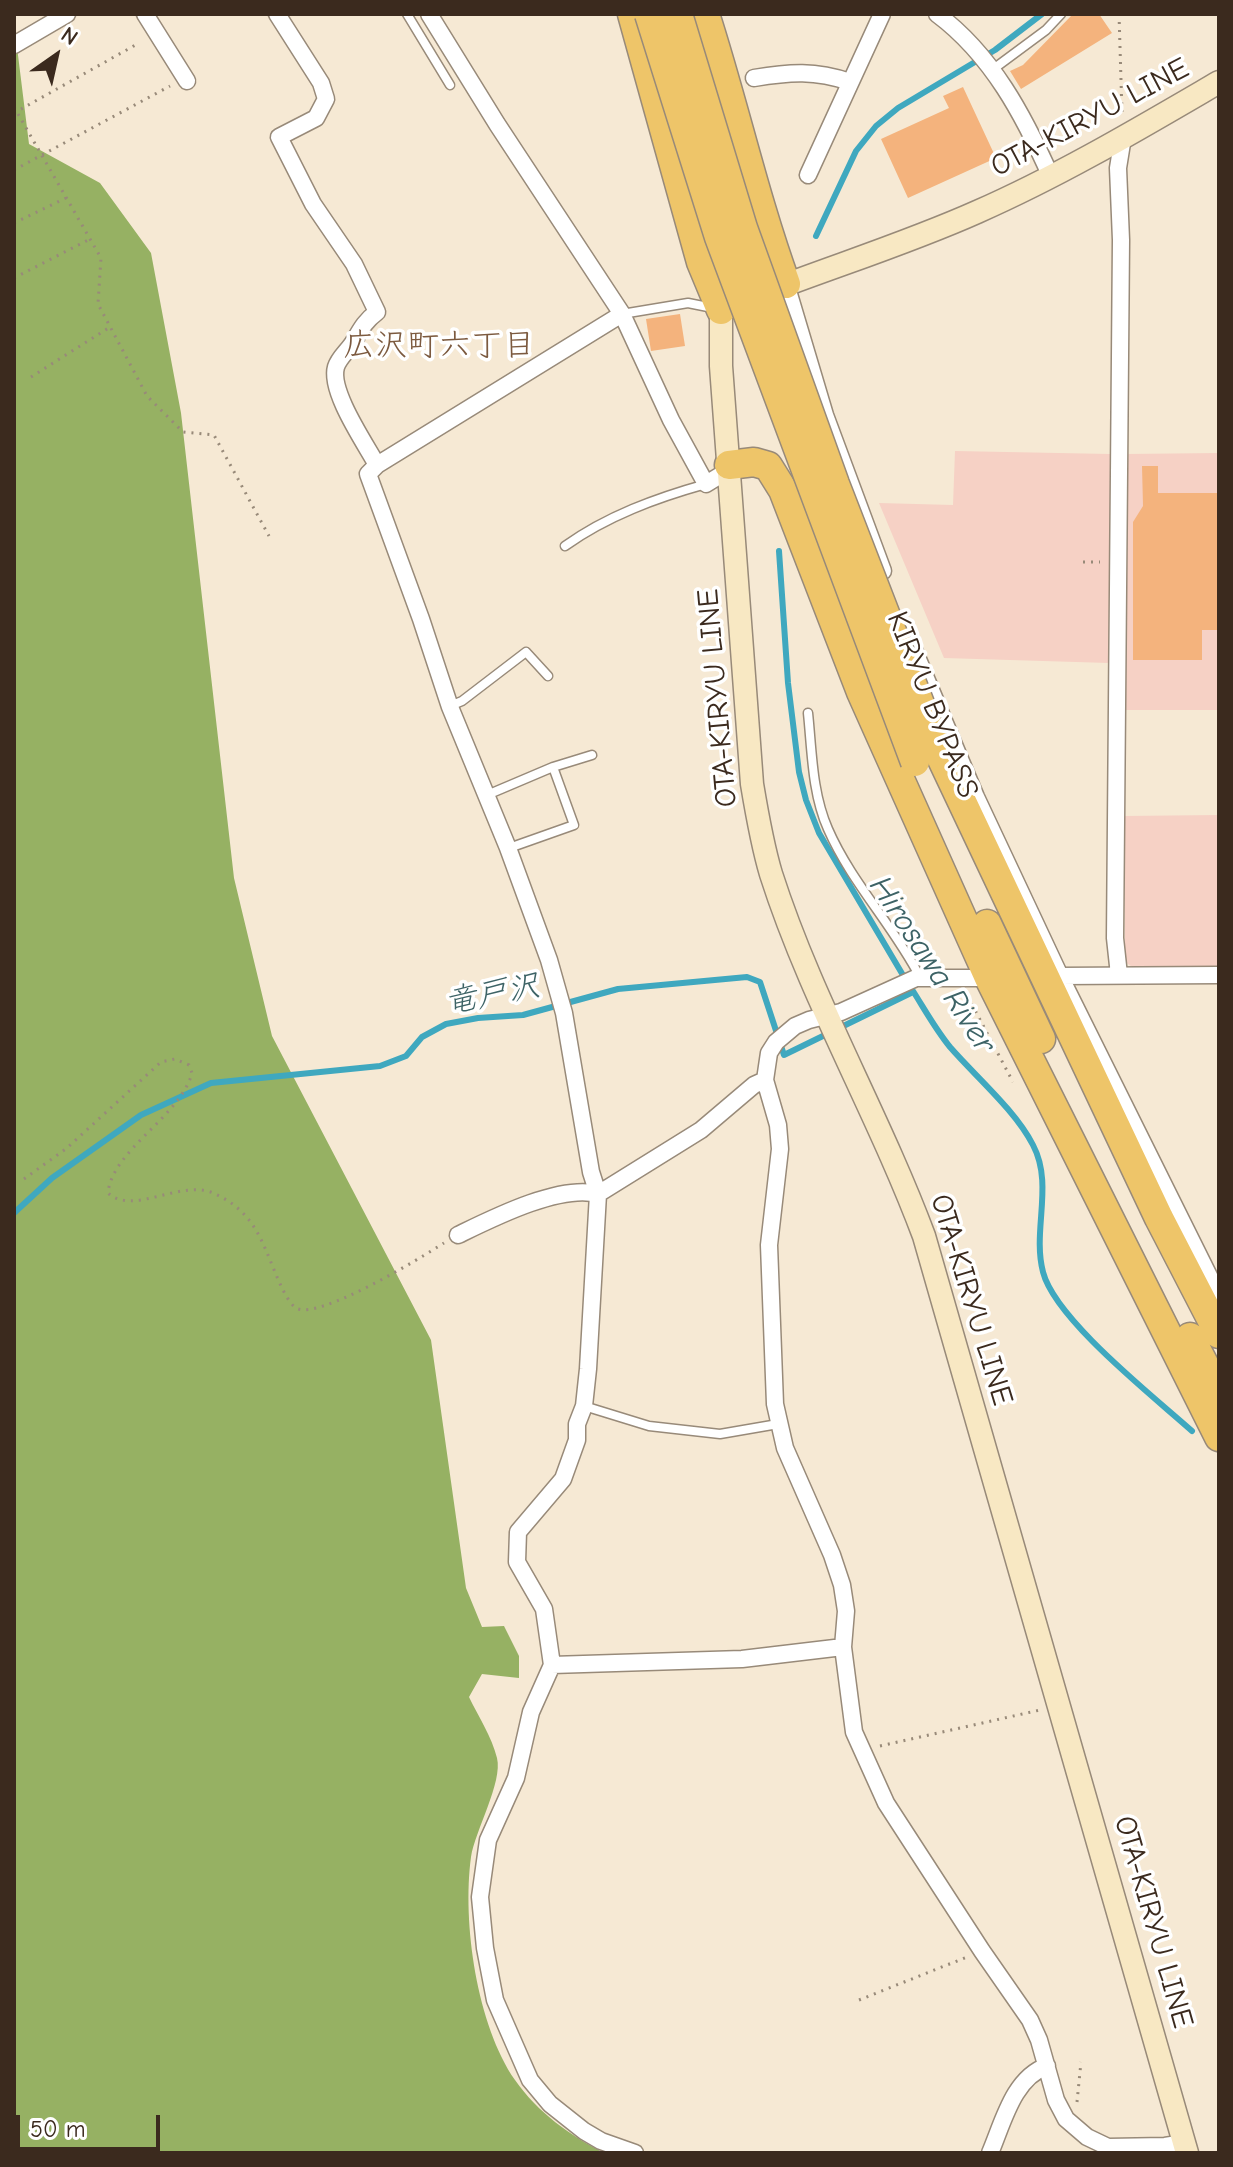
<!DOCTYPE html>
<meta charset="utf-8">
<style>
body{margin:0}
#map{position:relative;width:1233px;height:2167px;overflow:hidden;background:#f6e9d4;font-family:"Comic Neue",sans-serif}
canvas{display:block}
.frame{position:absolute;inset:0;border:16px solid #3b2a1e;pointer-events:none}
.north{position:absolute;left:16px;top:16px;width:80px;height:80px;-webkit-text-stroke:6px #fff;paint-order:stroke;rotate:34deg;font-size:22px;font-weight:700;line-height:32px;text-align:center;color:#3b2a1e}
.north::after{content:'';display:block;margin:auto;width:28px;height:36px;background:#3b2a1e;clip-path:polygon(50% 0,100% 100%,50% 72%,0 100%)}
.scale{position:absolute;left:16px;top:2115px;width:144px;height:36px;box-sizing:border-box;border:4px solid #3b2a1e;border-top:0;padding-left:10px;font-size:24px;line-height:28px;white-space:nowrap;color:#3b2a1e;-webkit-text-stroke:6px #fff;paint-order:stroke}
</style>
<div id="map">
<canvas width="1233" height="2167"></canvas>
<div class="frame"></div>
<div class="north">N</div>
<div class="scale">50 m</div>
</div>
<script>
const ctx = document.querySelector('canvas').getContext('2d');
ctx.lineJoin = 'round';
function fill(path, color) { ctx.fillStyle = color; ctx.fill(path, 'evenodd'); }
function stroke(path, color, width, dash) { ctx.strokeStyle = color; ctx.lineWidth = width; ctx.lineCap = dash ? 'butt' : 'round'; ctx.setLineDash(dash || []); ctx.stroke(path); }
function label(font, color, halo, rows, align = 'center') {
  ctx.font = font + ' "Comic Neue","Klee One",sans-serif'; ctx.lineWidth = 7; ctx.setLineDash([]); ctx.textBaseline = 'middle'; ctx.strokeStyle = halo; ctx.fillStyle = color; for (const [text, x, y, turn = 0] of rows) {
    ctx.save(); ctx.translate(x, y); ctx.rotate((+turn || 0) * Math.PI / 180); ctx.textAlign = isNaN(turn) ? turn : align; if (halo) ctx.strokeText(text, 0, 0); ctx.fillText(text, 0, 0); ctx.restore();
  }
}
fill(new Path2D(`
 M955,451L1110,454V560H1124L1125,454L1219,453V710H1124L1110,563L1109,663L944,658L879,503L953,505Z
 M1219,815V970H1137L1125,962L1124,816Z`), '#f6d1c5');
fill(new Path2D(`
 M14,47H17L29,144L100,183L151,253L181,413L234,878L272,1036L431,1340L466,1588L482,1627L504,1626L519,1656V1678L482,1674L469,1697C478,1716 492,1737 497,1758C503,1782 475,1831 471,1857C462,1923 477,2025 515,2080C538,2113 570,2135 604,2153H14Z`), '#96b163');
stroke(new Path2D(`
 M816,236L856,151L876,126L898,108L995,50L1042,14
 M779,551L788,683L799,772L806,800L819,833L907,982
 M913,991C925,1010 936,1030 950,1047C976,1077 1015,1110 1033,1145C1054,1185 1032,1230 1043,1272C1055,1319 1153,1396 1192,1431
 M14,1213L52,1178L141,1115L211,1083L380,1066L406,1056L422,1037L446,1024L478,1018L523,1015L618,989L747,977L760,982L784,1055L913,992`), '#3fa8bf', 6);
fill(new Path2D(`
 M1073,14H1099L1112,33L1021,89L1010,71L1023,65Z
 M963,87L996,158L908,198L881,139L949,108L943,96Z
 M680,314L685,346L651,351L646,319Z
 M1142,466H1158V493H1219V630H1202V660H1133V522L1143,506Z`), '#f4b37d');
const lane = new Path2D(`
 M407,14L450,85
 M992,70L1046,30L1061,14
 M622,314L688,303L713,308
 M565,546C607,516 656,498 706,484
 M450,706L462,701L526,652L548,676
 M808,713C812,751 812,793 828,829C851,882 893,925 920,977
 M487,795L553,767L592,755
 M509,848L574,825L553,767
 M584,1406L649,1426L720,1434L778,1424`);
const street = new Path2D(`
 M145,14L187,81
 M277,14L321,83L326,99L316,118L279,137L313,204L354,264L377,312C365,321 361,329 354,341C349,350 339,357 336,367C329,391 365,443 377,465
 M429,14L497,124L622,314L671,420L706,484L724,473L729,465
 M937,14C992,55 1024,116 1051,177
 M14,45L67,14
 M754,78C790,72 815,70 850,82
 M808,175L882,14
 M786,284L825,415L883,571
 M622,314L377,465L368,474L421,619L450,707L508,848L549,960L564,1013L591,1172L598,1194L588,1369L584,1406L577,1424V1440L563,1479L518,1532L517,1562L544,1609L552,1665L531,1712L516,1778L488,1840L480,1897L485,1948L495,2000L530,2080L550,2104L584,2131L601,2141L635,2153
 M904,626L976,797L1060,976L1219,1296
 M1119,975L1115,938L1121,240L1118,168L1123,137
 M1060,976L1219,975
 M994,978H916L841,1012L809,1020L795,1026L776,1042L769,1053L765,1080L778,1125L780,1149L769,1245L775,1404L785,1448L832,1555L842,1585L846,1611L843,1647L854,1732L886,1803L982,1951L1030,2020L1039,2040L1056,2100L1066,2119L1087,2137L1108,2147L1165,2146L1184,2143
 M458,1235C493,1218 560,1184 598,1194L701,1130L754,1085L765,1080
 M552,1665L742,1659L843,1647
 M990,2153C1003,2123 1013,2078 1047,2066`);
const secondary = new Path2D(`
 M772,290C840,264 910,242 977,212C1061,175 1140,128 1219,82
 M736,304L721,310V366L752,784C757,814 762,844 771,874C811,999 878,1113 924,1236L1187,2153`);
const highway = new Path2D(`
 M632,14L701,262L721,310
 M705,14C734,104 754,196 786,284
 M729,465L754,462L768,466L783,490L861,692L989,978L1219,1437
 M939,753L1159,1218L1219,1334
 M987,924L1041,1039
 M1190,1337L1219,1393`);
stroke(lane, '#988a79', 11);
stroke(street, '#988a79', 19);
stroke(secondary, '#988a79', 25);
stroke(highway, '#988a79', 31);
stroke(new Path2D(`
 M1119,14L1122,113
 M14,107L101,258L98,304L147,396L183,432L214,435L269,536
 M14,113L139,43
 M14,170L170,86
 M14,223L66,198
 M14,278L90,239
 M31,377L110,327
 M1083,562H1100
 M968,997L1013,1082
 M24,1179L67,1148L161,1062L175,1059L189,1065L192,1073C180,1117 112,1150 108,1193C133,1216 181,1179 213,1193C259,1213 263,1248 282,1288C285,1294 290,1304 296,1308C318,1321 422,1257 444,1243
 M880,1746L1040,1710
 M859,2000L967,1957
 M1077,2102L1081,2062`), '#988a79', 3, [2, 6]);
stroke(lane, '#fff', 8);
stroke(street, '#fff', 16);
stroke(secondary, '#f8e8c3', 22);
stroke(highway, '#eec569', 28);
const highwayBridge = new Path2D(`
 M649,14L719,237L915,762
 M678,14L743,228L835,484L939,753`);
stroke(highwayBridge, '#988a79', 31, []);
stroke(highwayBridge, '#eec569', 28);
label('30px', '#3b2a1e', '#fff', [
 ["OTA-KIRYU LINE",1090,118,-28],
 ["OTA-KIRYU LINE",718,698,-95],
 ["KIRYU BYPASS",932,705,68],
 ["OTA-KIRYU LINE",971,1300,73],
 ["OTA-KIRYU LINE",1153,1922,74]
]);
label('32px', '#7c5a3f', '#fff', [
 ["広沢町六丁目",439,346]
]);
label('italic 32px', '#3d6366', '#fff', [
 ["Hirosawa River",932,965,57],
 ["竜戸沢",492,995,-11]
]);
</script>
